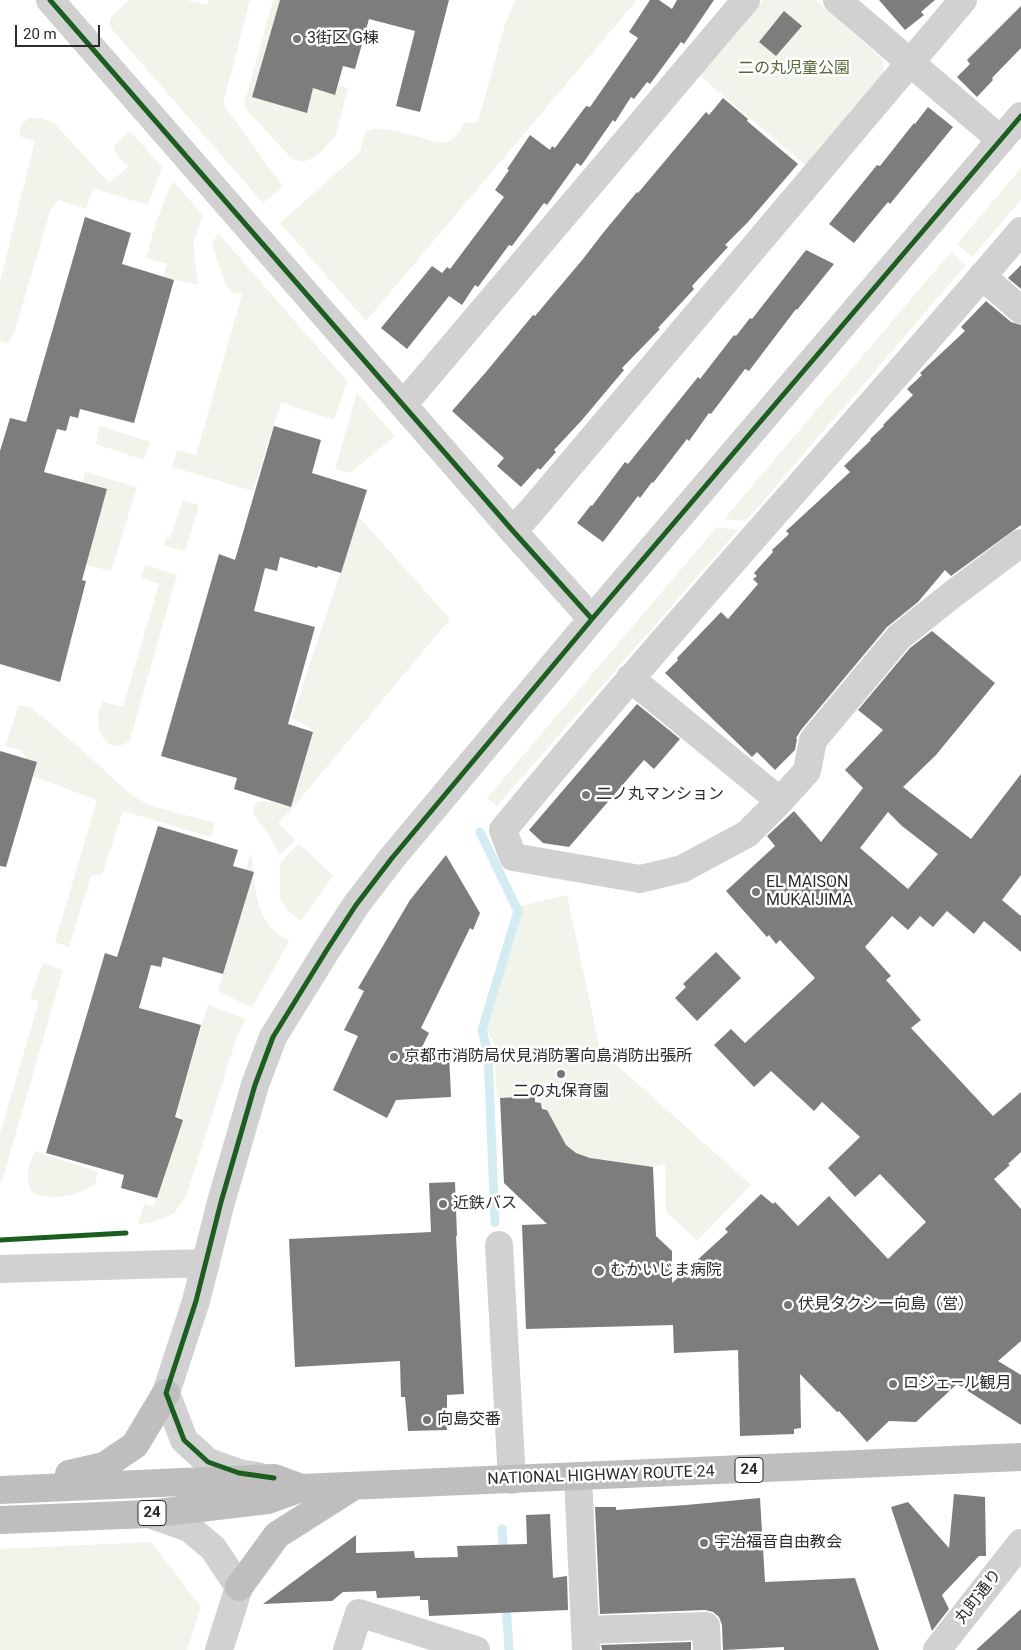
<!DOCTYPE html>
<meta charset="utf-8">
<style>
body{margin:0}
#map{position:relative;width:1021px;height:1650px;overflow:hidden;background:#fff;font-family:Roboto,sans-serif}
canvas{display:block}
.scale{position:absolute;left:15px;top:25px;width:85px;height:22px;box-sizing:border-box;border:2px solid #2c2c2c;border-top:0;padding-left:6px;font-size:15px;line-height:18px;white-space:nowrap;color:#2c2c2c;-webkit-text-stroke:4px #fff;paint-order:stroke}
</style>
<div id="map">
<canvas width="1021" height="1650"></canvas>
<div class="scale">20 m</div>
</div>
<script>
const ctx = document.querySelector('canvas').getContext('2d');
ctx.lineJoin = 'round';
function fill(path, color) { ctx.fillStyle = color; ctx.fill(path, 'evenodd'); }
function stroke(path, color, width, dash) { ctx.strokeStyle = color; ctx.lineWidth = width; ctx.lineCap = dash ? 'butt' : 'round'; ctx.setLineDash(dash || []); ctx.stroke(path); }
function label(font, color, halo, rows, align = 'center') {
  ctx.font = font + ' Roboto,"Noto Sans JP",sans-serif'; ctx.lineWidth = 5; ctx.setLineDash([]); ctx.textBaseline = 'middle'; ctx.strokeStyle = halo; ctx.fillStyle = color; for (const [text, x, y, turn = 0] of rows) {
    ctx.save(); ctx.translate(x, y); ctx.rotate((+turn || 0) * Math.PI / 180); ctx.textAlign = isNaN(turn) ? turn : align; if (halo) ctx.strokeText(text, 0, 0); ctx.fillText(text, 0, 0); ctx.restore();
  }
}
fill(new Path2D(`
 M129,0H186L208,5L209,0H250L223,104L283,187L263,203L109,26L111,17Z
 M273,0H280L252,97L307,113L313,88L335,95L338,85L348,88L336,135L317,156L303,162L292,159L246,109L245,101Z
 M516,0H637L366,321L280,223L360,152C362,145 362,135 368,131C379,123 427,140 441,143C455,142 459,133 465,122L475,123L479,119L505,24Z
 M763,0H816L883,60L885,81L810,169L699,75Z
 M28,118H41L54,123L109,183L128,167L114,151L115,145L130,131L162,167L148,205L93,188L86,209L59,200L51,208L15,330L8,343L0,341V282L35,141L19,136L21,126Z
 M1021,168V200L972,257L957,244Z
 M173,181L203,215L193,244L198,285L163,277L167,264L146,258L156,222Z
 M218,233L347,381L334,420L281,402L253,491L172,467L177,450L196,455L242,294L232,292L226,286L212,244Z
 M951,252L966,265L746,521L724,519Z
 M357,393L395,436L350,473L335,469Z
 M100,426L150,442L144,460L96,444Z
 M85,472L137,487L111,571L86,565L107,490L82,483Z
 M183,500L199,505L185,551L163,545L166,537L170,538Z
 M359,517L450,619L290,811L278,823L295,840L279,855L270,837L253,813C254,809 254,805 258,802C264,799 284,805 291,807L313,730L292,718Z
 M717,527L738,530L497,806L487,798Z
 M145,565L177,575L130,740C111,756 97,736 98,717C98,712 101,706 102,701L123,707L159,584L141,578Z
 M19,705L30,707L81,749L129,793L148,805L215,823L211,837L123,811L102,875H91L69,947L55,942L97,800L33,776L37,762L27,759L21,750L5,746Z
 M299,843L333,876L301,921L287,910L280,898V864L287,855Z
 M251,852C256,887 253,923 289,941L252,1008L218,991L254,873L246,870Z
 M567,895L600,1050L751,1185L697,1241L666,1211L665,1164L653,1167L590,1158L576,1153L566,1145L547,1110L535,1096L497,1098L494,1043L485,1028L520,906Z
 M43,963L63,970L2,1181L0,1182V1134L39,1001L30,998Z
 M208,1005L246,1019L237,1036L186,1197L173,1214L150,1223L138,1224L144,1204L154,1207L182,1120L177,1109Z
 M35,1151L98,1172L95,1185C75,1196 55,1201 32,1193C25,1176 28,1167 35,1151Z
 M151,1542L201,1607L187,1650H0V1549Z`), '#f1f4ea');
stroke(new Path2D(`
 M480,832L518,911L482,1030L488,1053L495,1223
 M502,1529L504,1556
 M506,1602L509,1650`), '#d4ebf2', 9);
fill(new Path2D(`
 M280,0H449L420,112L396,106L415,31L369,19L355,69L343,66L335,95L313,88L307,113L252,97Z
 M650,0H659L672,9L677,0H714L684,44L681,42L650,84L647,82L634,99L631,97L615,122L613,120L581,166L577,163L547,205L544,203L512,246L509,245L478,287L475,285L462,305L449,296L407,349L381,328L432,266L442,273L447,267L450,269L504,197L495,190L509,170L507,169L530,135L550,150L552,146L555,148L586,106L590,107L638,38L629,32Z
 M879,0H935L921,12L924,15L905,30Z
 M1021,6V48L992,78L993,80L977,97L957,77L970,64L967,60Z
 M784,11L802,26L776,56L759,42Z
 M723,98L748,119L747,121L798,164L748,222L725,245L728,247L692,286L694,289L658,328L660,329L622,368L624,370L582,420L554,450L556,452L540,470L538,468L521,487L497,466L504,458L452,411L486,372L533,315L535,316L583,259L603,233L637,192L638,193L706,112L709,115Z
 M928,107L953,127L890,204L888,202L854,243L829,224L877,165L880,166L914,123L915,124Z
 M85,217L131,233L122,264L174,280L134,423L80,409L78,418L70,416L66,431L57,429L44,472L107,489L82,580L86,581L60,682L0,664V451L10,418L26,422Z
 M806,250L834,264L797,310L796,309L749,371L745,369L711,414L709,413L689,441L687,439L653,483L652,482L640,498L638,496L603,542L577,523L591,505L592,506L625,462L628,464L698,377L700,379L734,335L736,336L750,318L752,319Z
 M1021,265V289L1008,278Z
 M986,301L1011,322L1021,325V525L951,576L945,570L918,602L887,627L801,730L796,738L797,739L795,750L775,770L757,752L752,757L665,673L678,660L677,658L721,612L728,619L758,584L753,579L757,576L754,573L773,552L772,550L789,534L786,531L850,472L844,466L871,440L870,439L884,426L883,425L913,395L907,389L922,375L920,373L965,331L961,327Z
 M274,426L321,440L312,473L367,490L341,573L318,566L317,568L280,557L277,571L265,568L254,611L315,627L288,724L313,732L291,807L234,789L237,778L161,756L219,554L235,560Z
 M932,631L995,683L936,755L903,787L971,839L1021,774V875L1002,900L1021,916V952L984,921L974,934L947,911L933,927L920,916L908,930L892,916L865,947L891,976L886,980L921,1020L911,1028L993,1116L1021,1092V1152L1008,1164L1010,1165L994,1179L1021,1209V1341L998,1361L1021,1375V1425L957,1384L916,1422L889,1421L867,1442L839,1411L837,1412L800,1374L801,1428L794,1429V1434L740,1436L738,1350L674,1353L673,1325L526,1329L522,1225L547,1224L504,1183L500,1098L535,1096V1102L541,1103L542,1109L547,1110L566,1145L576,1153L590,1158L653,1167L656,1236L672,1251V1283L728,1232L725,1229L761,1194L773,1204L775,1202L798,1226L829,1196L888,1259L926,1222L880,1174L855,1197L828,1168L860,1137L822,1102L814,1111L771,1071L754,1087L714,1045L731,1029L745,1043L815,978L780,940L776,944L769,935L767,937L726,891L775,846L767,836L794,811L821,842L863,788L845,770L883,730L858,710L910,648ZM888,812L902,826L938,854L908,889L860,848Z
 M637,704L680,739L654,769L644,760L569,847L543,843L529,830Z
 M0,751L37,762L6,867L0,866Z
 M158,826L238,850L233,866L254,872L223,974L163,957L161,967L151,965L139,1008L201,1025L175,1117L183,1120L157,1198L121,1188L124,1175L46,1153L105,953L117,957Z
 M446,855L480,913L473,930L470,928L421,1028L429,1033L418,1055L449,1053L451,1097L396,1100L387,1118L333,1090L358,1036L344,1030L364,991L358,988L410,900Z
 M716,952L741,978L697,1021L675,998L686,987L683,984Z
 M455,1182L457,1236H456L464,1394L447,1395V1430L408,1431L405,1397H401L400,1361L295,1367L289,1239L431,1232L429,1183Z
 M954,1494L985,1497L986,1556H979L942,1595L949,1609L932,1631L891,1507L908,1502L949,1548Z
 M760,1498L765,1582L855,1578L879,1650H784V1647L723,1650L722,1625L719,1617L713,1612L705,1610L600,1614L595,1507H616V1510L686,1505Z
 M550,1514L553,1578L567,1576L568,1610L429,1616L428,1600H420V1596L377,1598L376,1591L343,1592L332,1601L263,1604L356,1535V1553L414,1551L415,1558L458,1557L457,1546L527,1544L526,1515Z
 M1021,1609V1650H976Z
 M691,1642V1650H602L601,1645Z`), '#7d7d7d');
stroke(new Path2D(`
 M50,0L513,531L592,619
 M837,0L1001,140
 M1021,231C850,432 671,626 503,830L513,857L640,879L682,869L747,834L780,801L807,771L813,740L899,637L953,594L1021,543
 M982,276L1021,310
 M403,405L746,0
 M513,531L532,510L963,0
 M630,678L780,801
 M499,1245L512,1480
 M0,1269L206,1263
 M258,1476L239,1473L208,1462L184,1440L166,1393L196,1301L221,1202L255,1085L273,1037L328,948L356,905L392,858L592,619L1021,116
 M578,1477L586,1650
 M149,1514L189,1528L213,1548L239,1587L219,1650
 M585,1630L706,1626L707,1650
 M347,1650L359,1613L476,1650
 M937,1650L1021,1543`), '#d1d1d1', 28);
stroke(new Path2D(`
 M69,1474L104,1466L135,1445L166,1393
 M0,1490L274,1478L301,1488
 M0,1520L149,1514L268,1500L301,1488L1021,1457
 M239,1587L277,1535L354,1486`), '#bebebe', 28);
stroke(new Path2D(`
 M50,0L513,531L592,619
 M0,1240L126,1233
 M274,1478L239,1473L208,1462L184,1440L166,1393L196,1301L221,1202L255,1085L273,1037L328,948L356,905L392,858L592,619L1021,116`), '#1b5e20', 5);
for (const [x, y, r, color] of [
 [297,39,5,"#767676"],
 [586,795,5,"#767676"],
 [756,892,5,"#767676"],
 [394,1057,5,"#767676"],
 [561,1074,5,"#767676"],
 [443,1204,5,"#767676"],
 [599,1271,6,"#767676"],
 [788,1305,5,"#767676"],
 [893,1384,5,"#767676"],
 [427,1420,5,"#767676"],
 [704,1543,5,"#767676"]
]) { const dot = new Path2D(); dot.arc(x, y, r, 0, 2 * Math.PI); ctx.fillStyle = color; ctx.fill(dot); stroke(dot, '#fff', 2); }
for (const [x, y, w] of [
 [749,1470,28],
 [152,1513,28]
]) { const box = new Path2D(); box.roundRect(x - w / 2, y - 12.5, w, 25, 4); ctx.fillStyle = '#fff'; ctx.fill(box); stroke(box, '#2c2c2c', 1); }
label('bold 15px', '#2c2c2c', null, [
 ["24",749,1470],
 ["24",152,1513]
]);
label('16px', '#2c2c2c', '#fff', [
 ["3街区 G棟",307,39],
 ["二ノ丸マンション",596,795],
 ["EL MAISON",766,883],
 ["MUKAIJIMA",766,901],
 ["京都市消防局伏見消防署向島消防出張所",404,1057],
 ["二の丸保育園",561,1092,"center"],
 ["近鉄バス",453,1204],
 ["むかいじま病院",610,1271],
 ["伏見タクシー向島（営）",798,1305],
 ["ロジェ―ル観月",903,1384],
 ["向島交番",437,1420],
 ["宇治福音自由教会",714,1543]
], 'left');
label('16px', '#556937', '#fff', [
 ["二の丸児童公園",794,69]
]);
label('16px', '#2c2c2c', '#fff', [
 ["NATIONAL HIGHWAY ROUTE 24",601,1476,-2],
 ["丸町通り",979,1597,-52]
]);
</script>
